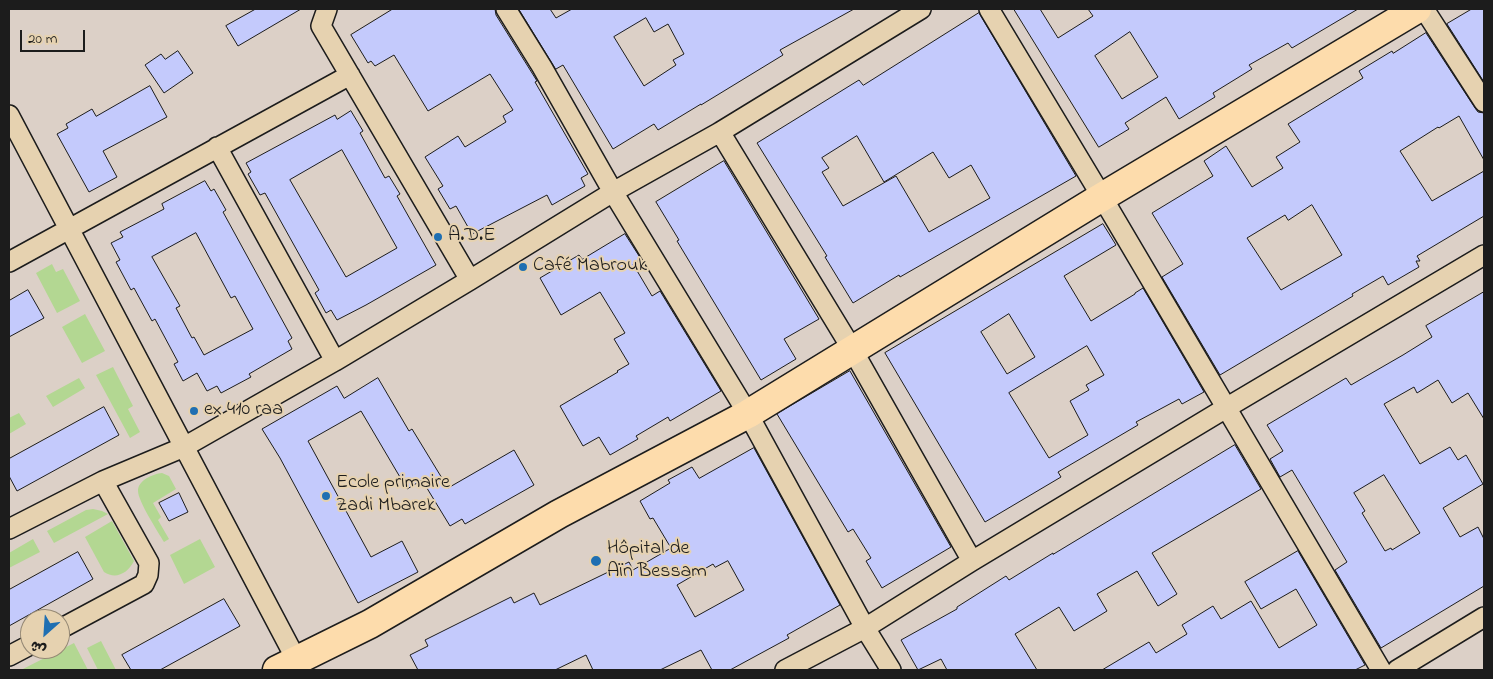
<!DOCTYPE html>
<meta charset="utf-8">
<style>
body{margin:0}
#map{position:relative;width:1493px;height:679px;overflow:hidden;background:#dcd0c7;font-family:"Indie Flower","Playpen Sans Arabic",sans-serif}
canvas{display:block}
.frame{position:absolute;inset:0;border:10px solid #1c1c1c;pointer-events:none}
.north{position:absolute;left:20px;top:609px;width:50px;height:50px;box-sizing:border-box;background:#e6d2b0;border:1px solid #958975;border-radius:50%;rotate:206deg;font-size:14px;font-weight:700;line-height:20px;text-align:center;color:#1c1c1c}
.north::after{content:'';display:block;margin:auto;width:18px;height:22px;background:#1f6fb2;clip-path:polygon(50% 0,100% 100%,50% 72%,0 100%)}
.scale{position:absolute;left:20px;top:30px;width:65px;height:22px;box-sizing:border-box;border:2px solid #1c1c1c;border-top:0;padding-left:6px;font-size:15px;line-height:18px;white-space:nowrap;color:#1c1c1c;-webkit-text-stroke:4px #e6d2b0;paint-order:stroke}
</style>
<div id="map">
<canvas width="1493" height="679"></canvas>
<div class="frame"></div>
<div class="north">ش</div>
<div class="scale">20 m</div>
</div>
<script>
const ctx = document.querySelector('canvas').getContext('2d');
ctx.lineJoin = 'round';
function fill(path, color) { ctx.fillStyle = color; ctx.fill(path, 'evenodd'); }
function stroke(path, color, width, dash) { ctx.strokeStyle = color; ctx.lineWidth = width; ctx.lineCap = dash ? 'butt' : 'round'; ctx.setLineDash(dash || []); ctx.stroke(path); }
function label(font, color, halo, rows, align = 'center') {
  ctx.font = font + ' "Indie Flower",sans-serif'; ctx.lineWidth = 4; ctx.setLineDash([]); ctx.textBaseline = 'middle'; ctx.strokeStyle = halo; ctx.fillStyle = color; for (const [text, x, y, turn = 0] of rows) {
    ctx.save(); ctx.translate(x, y); ctx.rotate((+turn || 0) * Math.PI / 180); ctx.textAlign = isNaN(turn) ? turn : align; if (halo) ctx.strokeText(text, 0, 0); ctx.fillText(text, 0, 0); ctx.restore();
  }
}
fill(new Path2D(`
 M52,264L56,272L63,269L80,301L57,313L36,273Z
 M85,314L105,351L82,363L62,327Z
 M113,367L133,406L128,409L140,432L130,438L96,375Z
 M79,378L85,388L53,407L46,396Z
 M19,413L26,424L9,434V418Z
 M162,473L169,476L176,489L153,503L161,517L158,520L169,539L164,542C158,532 138,501 138,491C138,480 153,474 162,473Z
 M93,509L102,511L108,514L54,543L47,531L86,510Z
 M112,521L134,561C128,573 116,580 104,572L85,537Z
 M33,539L40,552L9,568V553Z
 M200,539L215,567L184,584L170,555Z
 M101,641L116,670H98L87,648Z
 M74,643L88,670H21Z`), '#b3d792');
const building = new Path2D(`
 M256,9H301L238,46L226,26Z
 M393,9H495L496,15L532,73L537,81L535,82L588,174L581,178L585,186L552,205L547,195L472,234L456,206L450,209L438,189L443,186L425,157L458,136L465,147L506,122L503,116L513,110L490,74L428,111L394,55L375,66L371,61L368,63L351,35Z
 M519,9H550L556,18L572,9H854L780,50L783,55L701,105V104L658,130L654,124L613,149L563,65L556,69ZM646,18L654,32L668,24L684,54L673,60L676,65L644,86L614,37Z
 M1014,9H1040L1058,38L1093,16L1088,9H1358L1292,48L1288,43L1249,65L1252,69L1213,93L1215,97L1179,119L1166,97L1125,123L1129,129L1099,147ZM1130,32L1158,77L1122,99L1095,56Z
 M1472,9H1484V82L1447,24Z
 M979,13L1076,176L900,277L899,275L853,303L825,257L827,256L757,143L859,80L863,85ZM857,136L884,182L933,152L949,178L971,165L990,198L929,232L896,176L843,206L822,172L829,168L822,158Z
 M1426,33L1475,108L1478,112L1484,113V160L1459,116L1439,128L1438,127L1400,151L1432,201L1484,171V216L1417,256L1420,261H1416L1419,267L1388,285L1383,276L1352,294L1353,296L1220,375L1162,277L1183,264L1152,213L1213,176L1204,161L1226,146L1252,187L1283,168L1276,157L1300,142L1288,124L1363,78L1359,71L1392,51L1393,53ZM1312,205L1342,255L1281,290L1247,238L1285,215L1288,220Z
 M178,51L193,73L164,93L145,65L161,54L165,59Z
 M150,86L167,117L103,151L117,177L89,192L57,134L68,128L66,124L92,109L96,116Z
 M351,111L363,131L360,133L385,178L389,176L400,194L397,196L436,265L366,305L337,320L331,310L326,313L315,293L319,290L265,193L260,195L248,174L251,172L246,163L335,115L337,119ZM342,150L397,248L346,277L290,180Z
 M724,161L819,319L784,339L796,359L761,380L677,241L679,240L656,202Z
 M205,181L211,191L214,189L226,210L223,212L292,338L288,341L292,349L249,374L251,377L221,393L217,386L207,391L197,373L183,381L174,364L178,362L155,319L152,321L134,288L131,290L116,262L120,260L111,243L123,237L120,232L164,209L162,204ZM196,233L231,298L235,296L253,329L204,355L194,337L192,338L176,308L180,306L152,257Z
 M1103,224L1116,245L1064,276L1091,321L1135,294V293L1143,288L1204,392L1182,404L1179,399L1136,422L1138,425L1058,472L1061,477L985,522L885,353ZM1009,314L1035,357L1007,374L981,332ZM1087,346L1104,375L1086,385L1089,390L1070,401L1088,435L1049,458L1009,393Z
 M625,234L641,259L633,264L652,296L660,291L721,391L670,421L668,417L636,436L638,439L610,455L599,437L583,446L560,406L618,372L617,371L629,364L614,339L625,333L600,292L561,315L540,278L579,255L582,259Z
 M28,290L44,318L9,337V301Z
 M1484,292V419L1468,393L1452,403L1438,380L1417,393L1414,387L1384,404L1420,464L1450,447L1458,460L1466,455L1483,484L1443,508L1460,537L1478,527L1484,539V586L1381,648L1335,570L1347,562L1292,470L1280,477L1270,459L1283,451L1267,425L1346,378L1351,385L1403,355L1432,337L1426,326ZM1384,475L1420,533L1392,550L1391,548L1385,551L1362,513L1365,511L1354,493Z
 M850,371L951,547L882,588L866,561L871,558L853,529L848,532L777,414Z
 M378,378L409,431L412,429L448,488L514,450L534,485L465,524L462,519L450,526L422,480L407,489L361,411L308,441L371,557L402,541L418,572L358,603L280,458L262,429L337,386L344,398Z
 M104,407L119,435L17,491L9,476V459Z
 M1235,445L1261,489L1152,553L1177,594L1158,606L1137,571L1097,594L1107,611L1074,631L1059,607L1015,634L1037,670H947L941,659L918,670L901,640L957,609V607L1006,576L1009,580L1053,553V554Z
 M754,448L840,605L787,635L789,638L730,670H712L701,650L660,670H593L586,655L555,670H418L410,655L428,646L425,640L511,597L514,603L534,593L540,605L629,562L633,570L671,548L653,518L650,519L640,501L670,483L668,480L692,467L699,478ZM728,561L744,590L695,617L677,585L713,564L715,567Z
 M179,493L188,512L169,521L159,503Z
 M1298,551L1365,665L1355,670H1102L1149,642L1156,653L1187,634L1182,625L1213,606L1221,619L1251,601L1279,648L1317,625L1296,589L1261,609L1245,582Z
 M78,552L93,579L9,626V590Z
 M224,599L240,626L160,670H131L122,655Z`);
fill(building, '#c4cafc');
stroke(building, '#1c1c1c', 1);
const minor = new Path2D(`
 M327,9L321,26L470,280
 M506,9L542,67L613,192L748,414L865,628L891,670
 M989,9L1102,197L1381,670
 M1424,9L1484,102
 M9,115L297,661
 M720,132L852,349L972,561
 M217,147L335,361
 M9,262L350,75
 M9,529L103,481L184,447L335,361L470,280L613,192L720,132L921,9
 M60,629L144,584L148,575L149,563L103,481
 M9,656L30,645
 M785,670L865,628L972,561L1226,408L1484,255
 M1397,670L1484,617`);
const primary = new Path2D(`
 M277,670L370,624L559,514L748,414L1102,197L1417,9`);
stroke(minor, '#1c1c1c', 22);
stroke(primary, '#1c1c1c', 31);
stroke(minor, '#e6d2b0', 19);
stroke(primary, '#fddcac', 28);
for (const [x, y, r, color] of [
 [438,237,5,"#1f6fb2"],
 [523,267,5,"#1f6fb2"],
 [194,411,5,"#1f6fb2"],
 [326,496,5,"#1f6fb2"],
 [596,561,6,"#1f6fb2"]
]) { const dot = new Path2D(); dot.arc(x, y, r, 0, 2 * Math.PI); ctx.fillStyle = color; ctx.fill(dot); stroke(dot, '#e6d2b0', 2); }
label('20px', '#1c1c1c', '#e6d2b0', [
 ["A.D.E",448,237],
 ["Café Mabrouk",533,267],
 ["ex 410 raa",204,411],
 ["Ecole primaire",336,484],
 ["Zadi Mbarek",336,507],
 ["Hôpital de",607,550],
 ["Aïn Bessam",607,573]
], 'left');
</script>
